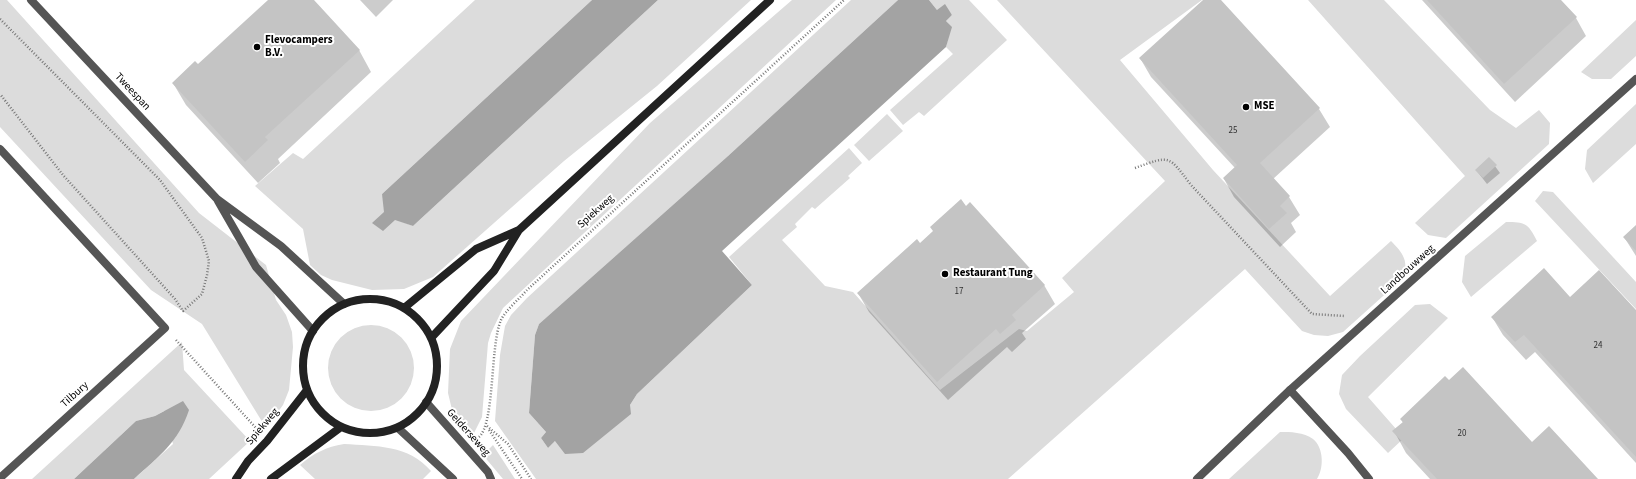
<!DOCTYPE html>
<style>
body{margin:0}
canvas{display:block;background:#fff}
</style>
<canvas width="1636" height="479"></canvas>
<script>
const ctx = document.querySelector('canvas').getContext('2d');
ctx.lineJoin = 'round';
function fill(path, color) { ctx.fillStyle = color; ctx.fill(path, 'evenodd'); }
function stroke(path, color, width, dash) { ctx.strokeStyle = color; ctx.lineWidth = width; ctx.lineCap = dash ? 'butt' : 'round'; ctx.setLineDash(dash || []); ctx.stroke(path); }
function label(font, color, halo, rows, align = 'center') {
  ctx.font = font + ' "Source Sans 3",sans-serif'; ctx.lineWidth = 4; ctx.setLineDash([]); ctx.textBaseline = 'middle'; ctx.strokeStyle = halo; ctx.fillStyle = color; for (const [text, x, y, turn = 0] of rows) {
    ctx.save(); ctx.translate(x, y); ctx.rotate((+turn || 0) * Math.PI / 180); ctx.textAlign = isNaN(turn) ? turn : align; if (halo) ctx.strokeText(text, 0, 0); ctx.fillText(text, 0, 0); ctx.restore();
  }
}
fill(new Path2D(`
 M0,0H7L199,213L266,265L276,300L286,315L292,332L293,347L289,390L283,405L266,428L202,324L151,290L0,127Z
 M475,0H592L382,194L395,219L413,226L658,0H751L657,86L564,161L433,277L404,289L372,290L332,280L321,275L310,265L303,229L255,186L293,153L303,159Z
 M792,0H836L503,308L491,333L488,343L482,417L474,433L468,438L454,418L448,393L450,349L461,321L650,123Z
 M851,0H898L728,156L539,324L535,335L529,413L546,432L541,438L548,448L555,441L630,405L637,394L752,285L729,257L849,148L862,163L848,176L850,178L815,209L812,207L795,224L797,227L782,240L825,286L853,292L940,390L1019,329L1027,331L1074,292L1062,278L1165,181L997,0H1202L1120,60L1213,170L1330,296L1391,241C1403,253 1410,262 1402,279L1343,332L1328,336L1314,335L1302,331L1245,269L1008,479H536L495,421L500,355L505,326L511,315L527,298Z
 M929,0H969L1007,40L924,116L919,112L903,125L890,110L953,54L946,47L951,27L946,21L952,15L948,10H937Z
 M1308,0H1384L1490,110L1516,128L1539,110L1550,123L1549,144L1446,238L1428,235L1415,223L1465,176Z
 M1636,20V56L1611,79H1592L1581,72Z
 M1636,104V144L1593,183L1585,169L1587,150Z
 M887,114L903,131L869,161L854,145Z
 M1543,191L1553,192L1636,282V309L1535,201Z
 M1506,222C1525,222 1528,223 1537,241L1471,297L1462,282L1465,256Z
 M1430,304L1448,318L1368,397L1404,438L1388,453L1346,409L1339,394L1342,375L1360,356L1415,305Z
 M328 368a43 43 0 1 1 86 0a43 43 0 1 1-86 0Z
 M182,342L184,370L250,441L209,479H134L173,444L164,411L155,416L136,421L74,479H32Z
 M1280,432C1290,432 1304,432 1313,439C1324,448 1324,468 1317,479H1229Z
 M344,444C376,446 409,445 431,471L423,479H315L300,465C314,453 326,447 344,444Z
 M493,445L515,479H503L483,455Z`), '#dcdcdc');
fill(new Path2D(`
 M592,0H658L413,226L395,220L383,231L372,223L384,212L382,194Z
 M898,0H929L937,10L945,4L952,15L946,21L952,27L946,47L722,251L752,285L637,394L630,405L631,414L583,453L565,454L555,441L548,448L541,438L546,432L529,413L535,335L539,324L728,156Z
 M183,401L189,410C178,443 159,456 134,479H74L136,421L155,416Z`), '#a3a3a3');
fill(new Path2D(`
 M269,0H312L359,50L371,72L278,159L280,163L258,183L186,105L173,83L198,66Z
 M360,0H393L376,17Z
 M1205,0H1220L1319,109L1330,127L1273,179L1289,197L1300,215L1291,223L1296,232L1280,247L1234,197L1224,179L1235,168L1151,77L1140,58Z
 M1422,0H1559L1576,18L1586,36L1515,102Z
 M1489,158L1500,173L1487,184L1476,170Z
 M1636,226V256L1624,237Z
 M920,245L1044,285L1055,304L1022,333L1026,339L1012,352L1007,347L948,400L869,312L858,293Z
 M1570,298L1636,312V463L1535,352L1526,360L1503,335L1492,317Z
 M1401,419L1532,443L1596,479H1430L1406,453L1394,431L1403,423Z`), '#0003');
fill(new Path2D(`
 M268,0H314L360,50L265,137L268,140L245,162L172,83L195,61L198,64Z
 M1203,0H1221L1320,108L1260,163L1290,196L1280,206L1287,213L1269,229L1223,178L1237,165L1139,58Z
 M1427,0H1561L1577,17L1504,84Z
 M1489,157L1497,165L1483,178L1475,170Z
 M961,199L966,206L970,202L1045,285L1012,315L1016,320L1000,334L996,329L937,382L857,293L917,239L920,243L933,231L930,227Z
 M1636,225V251L1623,237Z
 M1544,268L1570,297L1599,270L1636,310V457L1524,335L1515,342L1491,317Z
 M1463,367L1532,442L1549,426L1598,479H1437L1392,431L1403,422L1400,419L1445,376L1449,380Z`), '#c4c4c4');
stroke(new Path2D(`
 M0,19L160,180L202,238L209,261L207,275L202,294L183,311L175,299L63,175L0,94
 M1135,168C1171,155 1168,155 1191,185L1312,314L1345,316
 M176,340L256,428
 M487,426L508,444L531,479
 M489,430L522,479
 M479,437C495,423 490,345 501,320C505,311 521,297 527,290L844,0`), '#777', 2.5, [1, 2]);
stroke(new Path2D(`
 M1290,390L1348,453L1369,479`), '#555', 8);
stroke(new Path2D(`
 M31,0L217,199L281,246L344,304
 M0,149L165,328L0,478
 M218,201L256,267L313,331
 M1197,479L1290,390L1636,79`), '#555', 8);
stroke(new Path2D(`
 M426,402L488,472L491,479
 M398,428L453,479`), '#555', 8);
stroke(new Path2D(`
 M303 366a67 67 0 1 1 134 0a67 67 0 1 1-134 0Z
 M404,308L476,249L519,230
 M431,338L494,271L519,230L770,0
 M236,479L248,461L267,441L307,390
 M271,479L341,427`), '#222', 8);
for (const [x, y, r, color] of [
 [257,47,4,"#000"],
 [1246,107,4,"#000"],
 [945,274,4,"#000"]
]) { const dot = new Path2D(); dot.arc(x, y, r, 0, 2 * Math.PI); ctx.fillStyle = color; ctx.fill(dot); stroke(dot, '#fff', 1.5); }
label('9px', '#313131', null, [
 ["25",1233,131],
 ["17",959,292],
 ["24",1598,346],
 ["20",1462,434]
]);
label('bold 11px', '#000', '#fff', [
 ["Flevocampers",265,41],
 ["B.V.",265,54],
 ["MSE",1254,107],
 ["Restaurant Tung",953,274]
], 'left');
label('11px', '#000', '#fff', [
 ["Tweespan",132,92,47],
 ["Spiekweg",596,212,-42],
 ["Landbouwweg",1408,270,-42],
 ["Tilbury",75,395,-42],
 ["Spiekweg",263,427,-50],
 ["Gelderseweg",468,433,48]
]);
</script>
